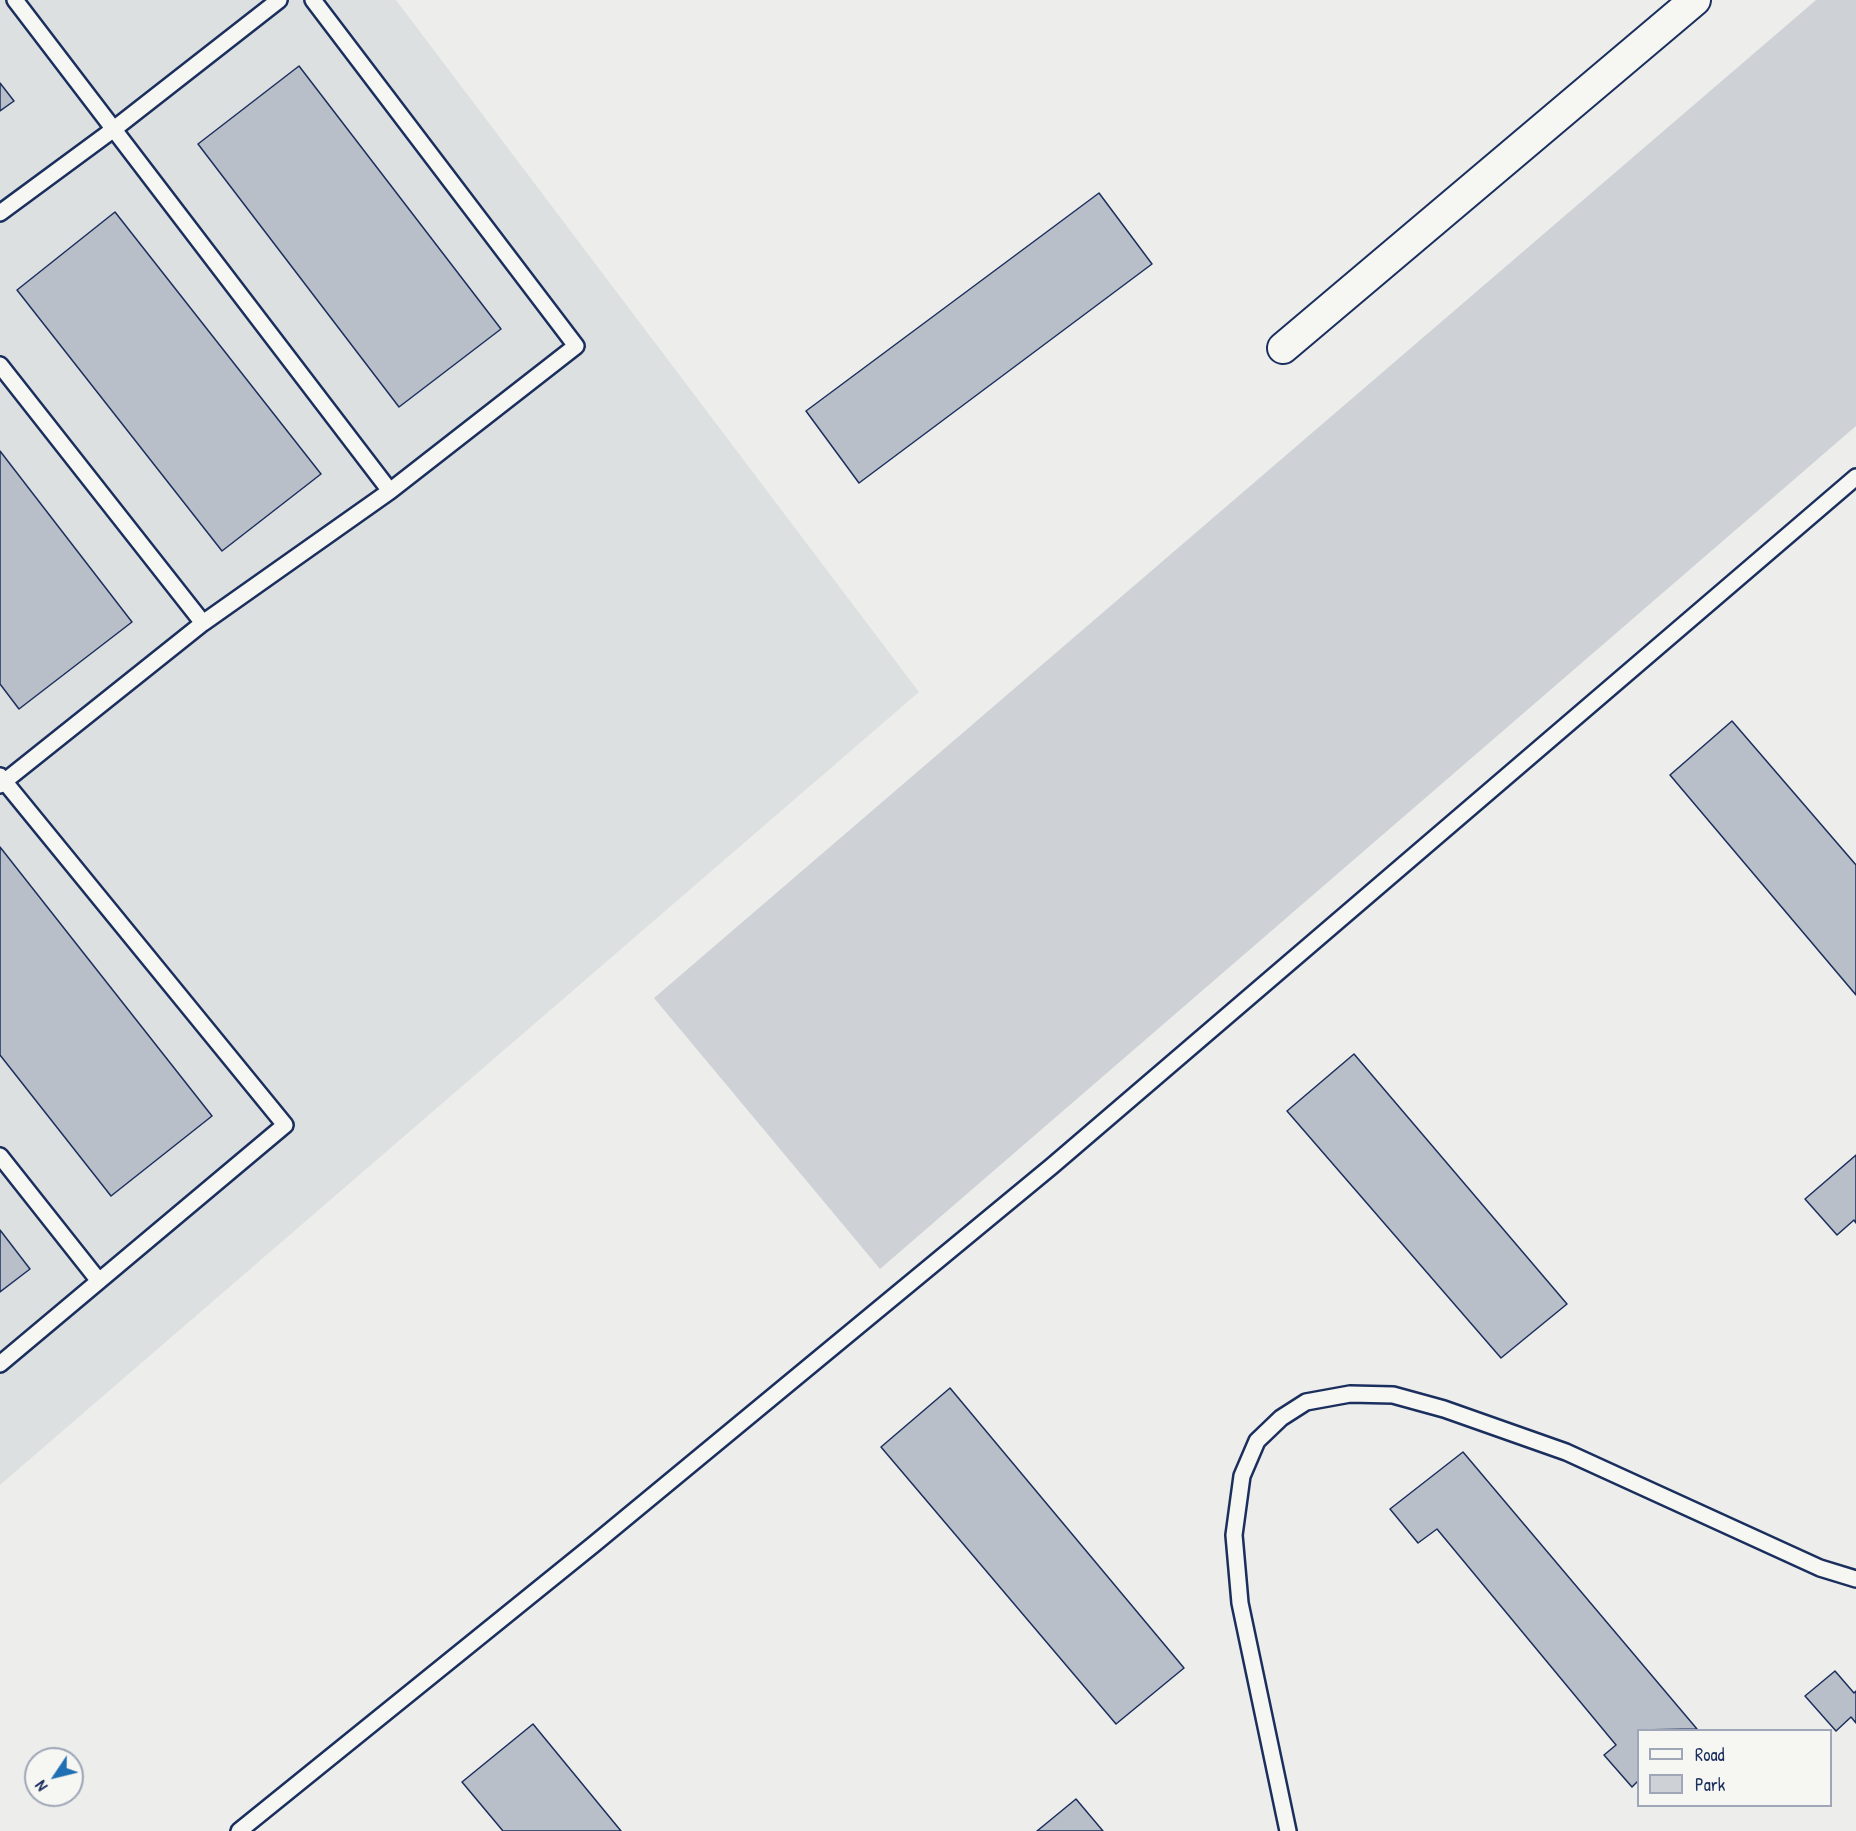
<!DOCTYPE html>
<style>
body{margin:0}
#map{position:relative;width:1856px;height:1831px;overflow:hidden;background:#edeeec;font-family:"Patrick Hand",sans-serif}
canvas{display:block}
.legend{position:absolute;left:1637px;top:1729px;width:195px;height:78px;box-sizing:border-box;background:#f6f6f2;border:2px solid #9ea6b7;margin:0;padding:8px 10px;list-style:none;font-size:18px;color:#1b2f5e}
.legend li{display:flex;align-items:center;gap:12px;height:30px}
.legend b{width:30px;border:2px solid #9ea6b7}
.north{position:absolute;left:24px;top:1747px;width:60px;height:60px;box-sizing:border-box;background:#f6f6f2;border:2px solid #9ea6b7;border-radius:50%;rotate:235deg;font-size:16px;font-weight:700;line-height:24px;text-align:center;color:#1b2f5e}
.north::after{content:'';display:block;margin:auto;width:21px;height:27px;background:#1f6fb2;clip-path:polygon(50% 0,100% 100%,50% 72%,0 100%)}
</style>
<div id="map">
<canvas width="1856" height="1831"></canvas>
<ul class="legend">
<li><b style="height:8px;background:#f6f6f2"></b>Road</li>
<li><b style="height:16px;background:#ced2d7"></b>Park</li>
</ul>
<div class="north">N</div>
</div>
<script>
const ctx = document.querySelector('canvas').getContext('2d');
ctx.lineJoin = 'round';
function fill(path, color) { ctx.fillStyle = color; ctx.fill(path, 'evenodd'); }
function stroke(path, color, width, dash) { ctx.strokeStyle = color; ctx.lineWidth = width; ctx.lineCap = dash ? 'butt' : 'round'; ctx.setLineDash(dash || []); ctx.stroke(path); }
fill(new Path2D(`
 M0,0H396L919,692L0,1485Z`), '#dde0e1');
fill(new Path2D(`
 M1816,0H1856V426L880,1269L654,998Z`), '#ced2d7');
const building = new Path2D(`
 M299,66L501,329L399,407L198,144Z
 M0,83L14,101L0,111Z
 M1099,193L1152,264L859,483L806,411Z
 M115,212L321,474L222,551L17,290Z
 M0,451L132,622L19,709L0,684Z
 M1732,721L1856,865V995L1670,775Z
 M0,847L212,1116L111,1196L0,1055Z
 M1354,1054L1567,1304L1501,1358L1287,1111Z
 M1856,1155V1223L1854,1220L1837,1235L1805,1199Z
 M0,1230L30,1269L0,1292Z
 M950,1388L1184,1668L1116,1724L881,1447Z
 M1463,1452L1697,1729L1638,1730V1781L1632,1787L1604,1755L1616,1745L1437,1529L1418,1543L1390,1509Z
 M1835,1671L1854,1693L1856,1691V1723L1851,1717L1836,1731L1805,1696Z
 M533,1724L621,1831H503L462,1782Z
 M1076,1799L1103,1831H1037Z`);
fill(building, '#b9bfc8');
stroke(building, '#1b2f5e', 1.5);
const service = new Path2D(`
 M15,0L390,491
 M0,213L114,129L279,0
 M0,365L203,623
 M0,776L285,1125L0,1364
 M0,785L203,623L390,491L576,346L313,0
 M0,1156L99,1281
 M239,1831L593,1545L1052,1166L1856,477
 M1288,1831L1240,1603L1234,1535L1242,1476L1257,1441L1281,1418L1306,1402L1350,1394L1393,1395L1444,1409L1566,1452L1820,1568L1856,1579`);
const minor = new Path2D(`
 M1283,348L1695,0`);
stroke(service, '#1b2f5e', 20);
stroke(minor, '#1b2f5e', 34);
stroke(service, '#f6f6f2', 15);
stroke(minor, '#f6f6f2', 30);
</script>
